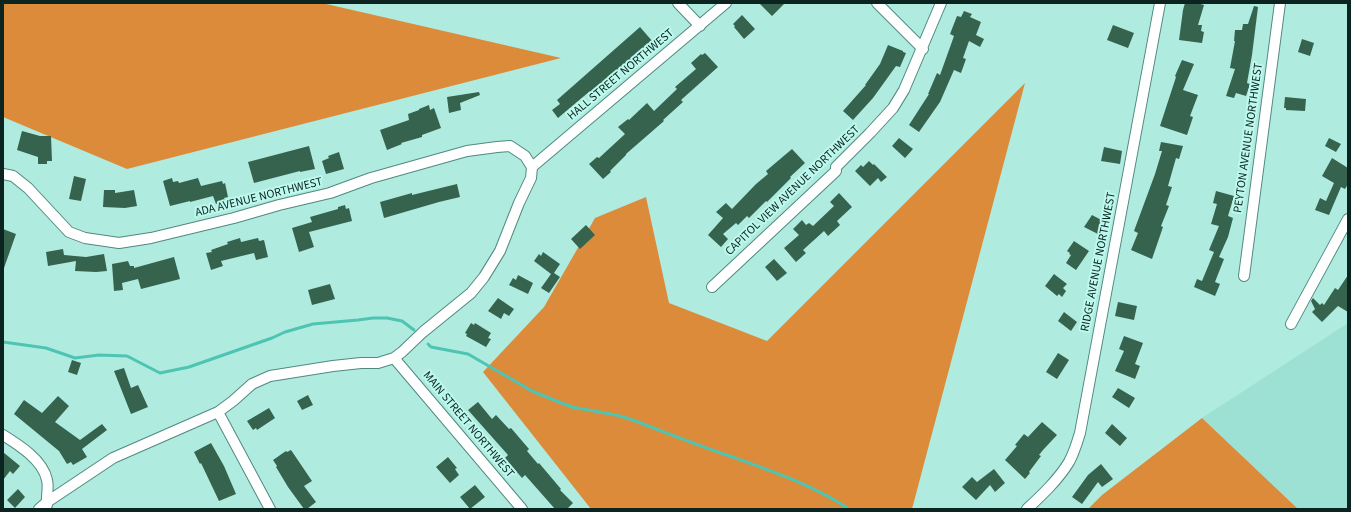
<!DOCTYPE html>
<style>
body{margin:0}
#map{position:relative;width:1351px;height:512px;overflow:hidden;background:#b0ebe0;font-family:"Source Sans 3",sans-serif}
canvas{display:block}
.frame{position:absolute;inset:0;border:4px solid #0c2420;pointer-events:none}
</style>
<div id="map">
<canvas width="1351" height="512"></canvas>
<div class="frame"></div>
</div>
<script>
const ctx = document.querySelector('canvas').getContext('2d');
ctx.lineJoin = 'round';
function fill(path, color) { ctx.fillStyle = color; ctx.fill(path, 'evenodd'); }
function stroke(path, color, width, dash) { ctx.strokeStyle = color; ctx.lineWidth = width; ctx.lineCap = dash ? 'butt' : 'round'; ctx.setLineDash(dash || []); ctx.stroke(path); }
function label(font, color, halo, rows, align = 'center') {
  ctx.font = font + ' "Source Sans 3",sans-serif'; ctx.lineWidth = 4; ctx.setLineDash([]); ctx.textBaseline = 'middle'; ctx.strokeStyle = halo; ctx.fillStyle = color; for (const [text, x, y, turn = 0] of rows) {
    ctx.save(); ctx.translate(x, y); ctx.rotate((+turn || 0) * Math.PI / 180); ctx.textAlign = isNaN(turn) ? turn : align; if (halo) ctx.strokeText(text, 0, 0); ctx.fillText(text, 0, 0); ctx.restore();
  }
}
fill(new Path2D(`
 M1348,323V509H1298L1202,418Z`), '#9ce1d4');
fill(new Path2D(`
 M3,3H322L561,58L127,169L3,117Z
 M1025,83L912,509H591L483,372L544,307L595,218L646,197L669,303L767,341Z
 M1202,418L1298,509H1088L1102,495Z`), '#dc8b3b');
stroke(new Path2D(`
 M3,342L46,348L75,358L99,355L127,356L160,373L189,367L272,338L285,332L313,324L358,320L373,318H387L402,321L414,330
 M428,344L431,347L468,354L532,391L559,402L572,407L616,415L630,419C662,431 694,444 727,455C769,470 811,484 849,509`), '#4ec4b3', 3);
fill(new Path2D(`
 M759,3H785L772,16Z
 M1185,3H1197L1204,5L1198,25H1202L1201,31L1204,32L1202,43L1179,40L1183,10Z
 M1254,6L1258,7L1252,55L1247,83L1250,84L1246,96L1236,93L1234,98L1226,96L1235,69L1230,68L1235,41H1234L1235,30H1242L1243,24H1248Z
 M964,11L972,14L970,17L981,22L976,35L984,39L980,47L969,41L963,58L966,59L961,73L954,70L940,102L919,132L909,125L929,94H928L937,73L940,75L954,36L950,34L957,16L961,17Z
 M742,15L755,29L744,39L734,27L735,26L733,24Z
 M1113,25L1134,33L1128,48L1107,40Z
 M640,27L653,42L639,53L618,72L619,73L593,95L590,91L558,118L552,110L560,104L557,100Z
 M1302,39L1314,43L1310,56L1298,52Z
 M888,45L903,51V52L906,53L900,67L896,66L873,98L853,120L843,111L866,85H865L880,64Z
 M705,53L718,67L681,100L683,102L663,120L664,121L626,154V155L610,171L611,172L603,179L589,164L597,157L599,158L625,134L618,127L628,119L629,120L647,103L654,111L677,89L675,87L696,69L691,63L701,54L702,55Z
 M1182,60L1194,64L1183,90L1198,95L1190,116L1193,117L1187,135L1160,126L1176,77L1175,76Z
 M479,92L480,95L460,103L461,110L449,113L447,97Z
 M1285,97L1306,99L1305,111L1286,110V108H1284Z
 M429,105L430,110L434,108L441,128L422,135V137L401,143L402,144L387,150L380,130L409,120L408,114L419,110V109Z
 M22,131L40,136H51L52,161H47V164H38V157L17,150Z
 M899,138L913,149L905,158L892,146Z
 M1329,138L1341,144L1336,152L1325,146Z
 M1161,142L1183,146L1179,159L1176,158L1168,186L1172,187L1166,205L1169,206L1161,226L1163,227L1152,259L1131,250L1138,233L1134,231L1155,174L1162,151H1159Z
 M309,146L315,169L300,172V171L254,183L248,162Z
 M1104,147L1122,151L1120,164L1101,161Z
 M792,149L805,163L790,177L791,178L767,202L766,201L749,218L747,216L738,225L736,223L723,234L728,239L721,247L708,235L723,218L716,212L726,203L732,209L756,184L768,174L766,171Z
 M339,152L344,169L326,174L322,161L329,158L328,156Z
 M1332,158L1348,168V184L1345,189L1341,187L1329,215L1315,210L1320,198L1326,201L1334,183L1322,176Z
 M869,161L873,165L874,164L887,177L881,182L878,178L870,186L855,171L861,165L863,167Z
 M74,176L86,179L81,201L69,199Z
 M172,178L173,182L178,181L179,183L198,178L201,186L222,181L223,184L225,183L228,197L224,198L225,202L216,204L213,196L190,202V201L170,206L163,181Z
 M457,184L460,197L439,202L384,218L380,202L412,193V195Z
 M104,190H115V193L134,190L137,206L125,208L103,207Z
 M1216,191L1234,196L1228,216L1233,218L1228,237L1219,257L1224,259L1215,282L1220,284L1215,296L1194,287L1197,279L1202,281L1214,252L1209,250L1219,226L1211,224L1217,204L1213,203Z
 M839,193L852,207L837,221L840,225L828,236L824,231L803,250L806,253L796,262L784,248L799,235L793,229L802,220L806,225L809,223L813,226L834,206L830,202Z
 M345,205L346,209L349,208L352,221L309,232L314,247L299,252L292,228L312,222L310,217L338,209V207Z
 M1092,215L1105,222L1098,234L1084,227Z
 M586,225L595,235L580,249L571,239Z
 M3,229L16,234L4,268H3Z
 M240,238L241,242L258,238L259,241L264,240L268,257L256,260L254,253L221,261L223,266L211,270L206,253L212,252L211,250L228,244L227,242Z
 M1074,241L1089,251L1076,270L1066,263L1071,255L1069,254L1070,253L1067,251Z
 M63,249L64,255L86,257L104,254L107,271L96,272L75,271L76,261L48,266L46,252Z
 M543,252L560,264L554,273L560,277L549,293L541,288L551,274L534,261L539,254L541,256Z
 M174,257L180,279L141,289L138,279L122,283L123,290L114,291L112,264L128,261L130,266H134V268Z
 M774,259L787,273L777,281L765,267Z
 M1054,274L1067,284L1063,288L1066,291L1062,297L1059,294L1057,296L1045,286Z
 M518,275L533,283L528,294L509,285L513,278L516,280Z
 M1348,275V312L1338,306L1322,322L1312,312L1315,309L1311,301L1313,298L1320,305L1322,303L1324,305L1335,288L1338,290Z
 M330,284L335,299L312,305L308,290Z
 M498,298L514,309L509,316L504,313L501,319L488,311Z
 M1118,302L1137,306L1134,320L1115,316Z
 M1064,312L1077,322L1071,331L1058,321Z
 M471,323L474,325L475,323L491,333L488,338L491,339L486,347L466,336L467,334L465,333Z
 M1124,336L1143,343L1135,364L1140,366L1135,379L1115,371L1124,351L1119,349Z
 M1058,353L1069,360L1057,379L1046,372Z
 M72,360L81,363L77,375L68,372Z
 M124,368L131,388L138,385L148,407L131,414L114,371Z
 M1118,388L1135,398L1129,408L1112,397Z
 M308,395L313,405L302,410L297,401Z
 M58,396L69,406L55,422L80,440L102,424L107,430L82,449L87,457L73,465L71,462L67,464L59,451L14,414L24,400L42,413Z
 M478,402L492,419L496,415L509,429L511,428L529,449L527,451L538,464L539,463L561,489L560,490L573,503L567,509H555L525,475L522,478L505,458L508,455L468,410Z
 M269,408L275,418L257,430L256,428L253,430L247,421Z
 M1042,422L1057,435L1043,450L1039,455L1041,456L1029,472L1030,473L1025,479L1005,460L1017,446L1015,445L1024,434L1028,437Z
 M1112,424L1127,438L1120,446L1105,433Z
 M211,443L224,466L236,494L219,501L201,463L200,464L194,452Z
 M291,450L312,481L304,486L316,502L307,509H304L288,487L276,467L277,466L273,460L286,451L287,452Z
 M3,452L20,466L13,474L10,471L3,480Z
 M448,457L457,468L455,469L459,475L450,483L436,467Z
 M1101,464L1113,479L1102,487L1098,482L1082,504L1072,497L1088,475Z
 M994,469L1005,483L995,492L990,485L976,500L962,487L972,477L977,482Z
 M475,485L485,497L470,509L460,497Z
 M18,489L25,497L15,508L7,500Z`), '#35634d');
const street = new Path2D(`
 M678,3L700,26
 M877,3L923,49
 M532,167L726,3
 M3,174L13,176L28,188L69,232L85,238L119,243L151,238L234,218L279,205L330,193L371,178L467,151L497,147L510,146L525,156L532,167
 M1244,276L1280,3
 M712,287L836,171V167L870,133L893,108L904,90L941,3
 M1291,324L1348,219
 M394,358L522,509
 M218,412L270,509
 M3,435C19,445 43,460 47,480C49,488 46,496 47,505
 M39,509L47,502L113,458L218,412L233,401L252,384L270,376L333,366L361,363H378L394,358L402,352L423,332L471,293L484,277L500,251L519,203L531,178L532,167
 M1027,509C1042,495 1058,480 1069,462C1074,453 1077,443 1080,433L1160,3`);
stroke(street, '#50897f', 12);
stroke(street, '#fff', 10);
label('12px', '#0c2420', '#bdf9ed', [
 ["HALL STREET NORTHWEST",621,75,-40],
 ["PEYTON AVENUE NORTHWEST",1249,138,-82],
 ["CAPITOL VIEW AVENUE NORTHWEST",793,191,-44],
 ["ADA AVENUE NORTHWEST",259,198,-14],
 ["RIDGE AVENUE NORTHWEST",1099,262,-79],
 ["MAIN STREET NORTHWEST",468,425,50]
]);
</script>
